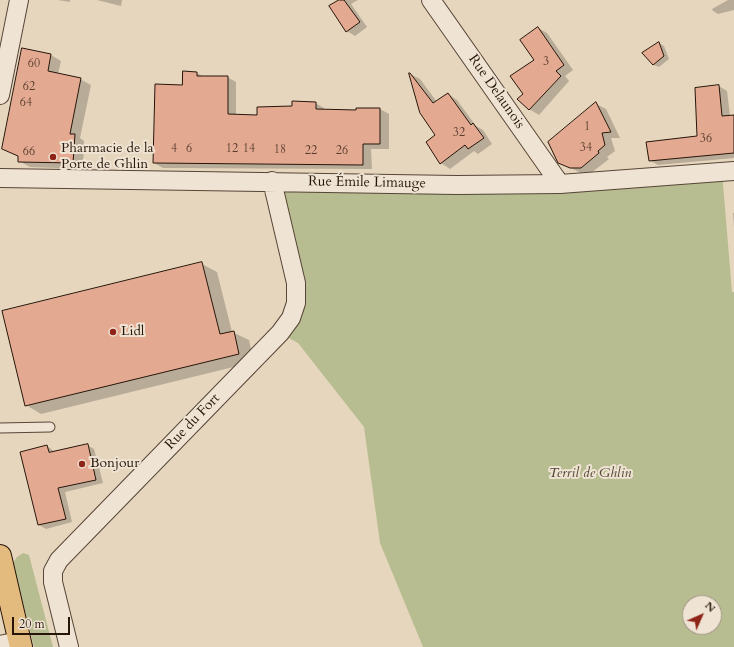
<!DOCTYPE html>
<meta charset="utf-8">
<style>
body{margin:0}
#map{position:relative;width:734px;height:647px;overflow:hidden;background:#e6d6bd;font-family:Cardo,serif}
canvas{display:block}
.north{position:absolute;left:682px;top:595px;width:40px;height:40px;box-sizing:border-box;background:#efe4d4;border:1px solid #9f9183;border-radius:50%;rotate:45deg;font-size:11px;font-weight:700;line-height:16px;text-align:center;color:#27150a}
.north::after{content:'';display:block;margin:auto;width:14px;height:18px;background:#8f2418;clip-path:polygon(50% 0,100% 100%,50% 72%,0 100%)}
.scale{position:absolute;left:12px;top:617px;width:58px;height:18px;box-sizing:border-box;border:2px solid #27150a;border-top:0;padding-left:5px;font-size:12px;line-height:14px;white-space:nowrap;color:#27150a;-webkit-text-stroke:3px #efe4d4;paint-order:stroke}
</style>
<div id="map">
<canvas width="734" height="647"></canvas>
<div class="north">N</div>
<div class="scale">20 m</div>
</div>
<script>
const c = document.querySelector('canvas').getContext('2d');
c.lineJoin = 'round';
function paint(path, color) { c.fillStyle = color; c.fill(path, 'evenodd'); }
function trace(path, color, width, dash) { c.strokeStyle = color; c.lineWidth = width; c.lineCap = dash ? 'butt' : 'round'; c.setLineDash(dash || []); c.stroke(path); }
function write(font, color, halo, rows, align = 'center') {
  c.font = font + ' Cardo,serif'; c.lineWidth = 4; c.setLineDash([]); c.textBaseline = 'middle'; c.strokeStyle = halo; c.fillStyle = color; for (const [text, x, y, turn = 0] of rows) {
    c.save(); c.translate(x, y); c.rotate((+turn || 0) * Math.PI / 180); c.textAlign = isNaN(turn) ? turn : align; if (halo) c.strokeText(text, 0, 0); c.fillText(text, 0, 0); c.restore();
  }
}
paint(new Path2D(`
 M722 172 732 292H734V647H423L380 543 364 427 298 343 280 333 296 303 272 181ZM690 603H714V627H690Z
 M23 553 29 555 53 647H34L13 563 17 557Z`), '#b7bd90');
paint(new Path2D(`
 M58 0H70V2Z
 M97 0H122L121 6Z
 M338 0H358L351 4 367 27 355 36 347 31Z
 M728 0H734V10L718 14 713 11 712 9Z
 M538 28 547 33 573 70 565 76 569 81 539 115 529 109 524 95 535 60Z
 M659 43 664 46 669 59 659 67 654 65 644 53Z
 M23 49 51 55 61 61 58 74 80 79 91 85 80 138 84 141 83 169 30 167 19 161V157L3 148Z
 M184 72 197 73 204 77H227L236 82V115L258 116 315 103 324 108V111H357L380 109 389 114V149H371L372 169 163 168 154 163 183 86Z
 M410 74 420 79 437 102 448 94 457 100 476 126 483 130 492 144 478 154 474 151 450 169 441 163 437 135Z
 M719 86 727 91 730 116H734V158L658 165 649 160 698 137Z
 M596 104 606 109 620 138H611L615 151 607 157 609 159 591 173H581L559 162Z
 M733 213H734V227Z
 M202 264 217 272 232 332 249 340 254 362 41 414 26 405Z
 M87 445 94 449 103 483 65 492 72 522 46 529 39 525 47 446 55 452Z`), '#0003');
const building = new Path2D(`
 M339 0H344L360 22 346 32 329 6Z
 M538 27 564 65 556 71 561 76 529 110 517 99 523 94 510 76 534 60 520 40Z
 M659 42 664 56 653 65 642 53Z
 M22 48 51 54 48 71 81 78 70 134H75L73 163 18 162V156L2 149Z
 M183 71 197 72V76H228V114L257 115V107L292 106V101L316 102V109L356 110V108H380V144H363V165L153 163 155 84 182 85Z
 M409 73H410L433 103 448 93 471 125 473 123 484 138 468 149 465 145 440 164 426 142 435 135 420 113Z
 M719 85 722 116 734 115V153L649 161 646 142 697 136 695 88Z
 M596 102 611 132 602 133 605 145 598 151 599 153 581 168H570L558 163 548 142Z
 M202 262 220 334 234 331 239 354 25 406 2 311Z
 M88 444 96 480 58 488 66 519 38 525 20 452 47 445 49 452Z`);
paint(building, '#e4aa91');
trace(building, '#27150a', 1);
const lane = new Path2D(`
 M0 428 50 427`);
const street = new Path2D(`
 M431 0 560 184
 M0 95 19 0
 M0 178 457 185 560 184 734 171
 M0 645 19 641
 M69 647 53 582V571L59 560 280 333 291 318 296 303V283L272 181`);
const primary = new Path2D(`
 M0 556 21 647`);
trace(lane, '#574537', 11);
trace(street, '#574537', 20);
trace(primary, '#27150a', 24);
trace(lane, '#efe4d4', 9);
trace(street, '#efe4d4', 18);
trace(primary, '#e3bb7e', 22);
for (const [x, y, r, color] of [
 [53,157,4,"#8f2418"],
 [113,332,4,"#8f2418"],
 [82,464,4,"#8f2418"]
]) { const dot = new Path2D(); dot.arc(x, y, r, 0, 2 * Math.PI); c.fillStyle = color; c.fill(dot); trace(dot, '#efe4d4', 1.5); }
write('12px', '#563a2c', null, [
 ["3",546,62],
 ["60",34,64],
 ["62",29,87],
 ["64",26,103],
 ["1",587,127],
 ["32",459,133],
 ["36",706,139],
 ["34",586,148],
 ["4",174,149],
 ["6",189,149],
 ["12",232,149],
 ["14",249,149],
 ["18",280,150],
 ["22",311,151],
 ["26",342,151],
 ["66",29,152]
]);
write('14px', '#27150a', '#efe4d4', [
 ["Rue Delaunois",496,92,55],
 ["Rue Émile Limauge",367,183,1],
 ["Rue du Fort",193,422,-46]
]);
write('14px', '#27150a', '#efe4d4', [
 ["Pharmacie de la",61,149],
 ["Porte de Ghlin",61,165],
 ["Lidl",121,332],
 ["Bonjour",90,464]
], 'left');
write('italic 14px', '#524732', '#efe4d4', [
 ["Terril de Ghlin",590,474]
]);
</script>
